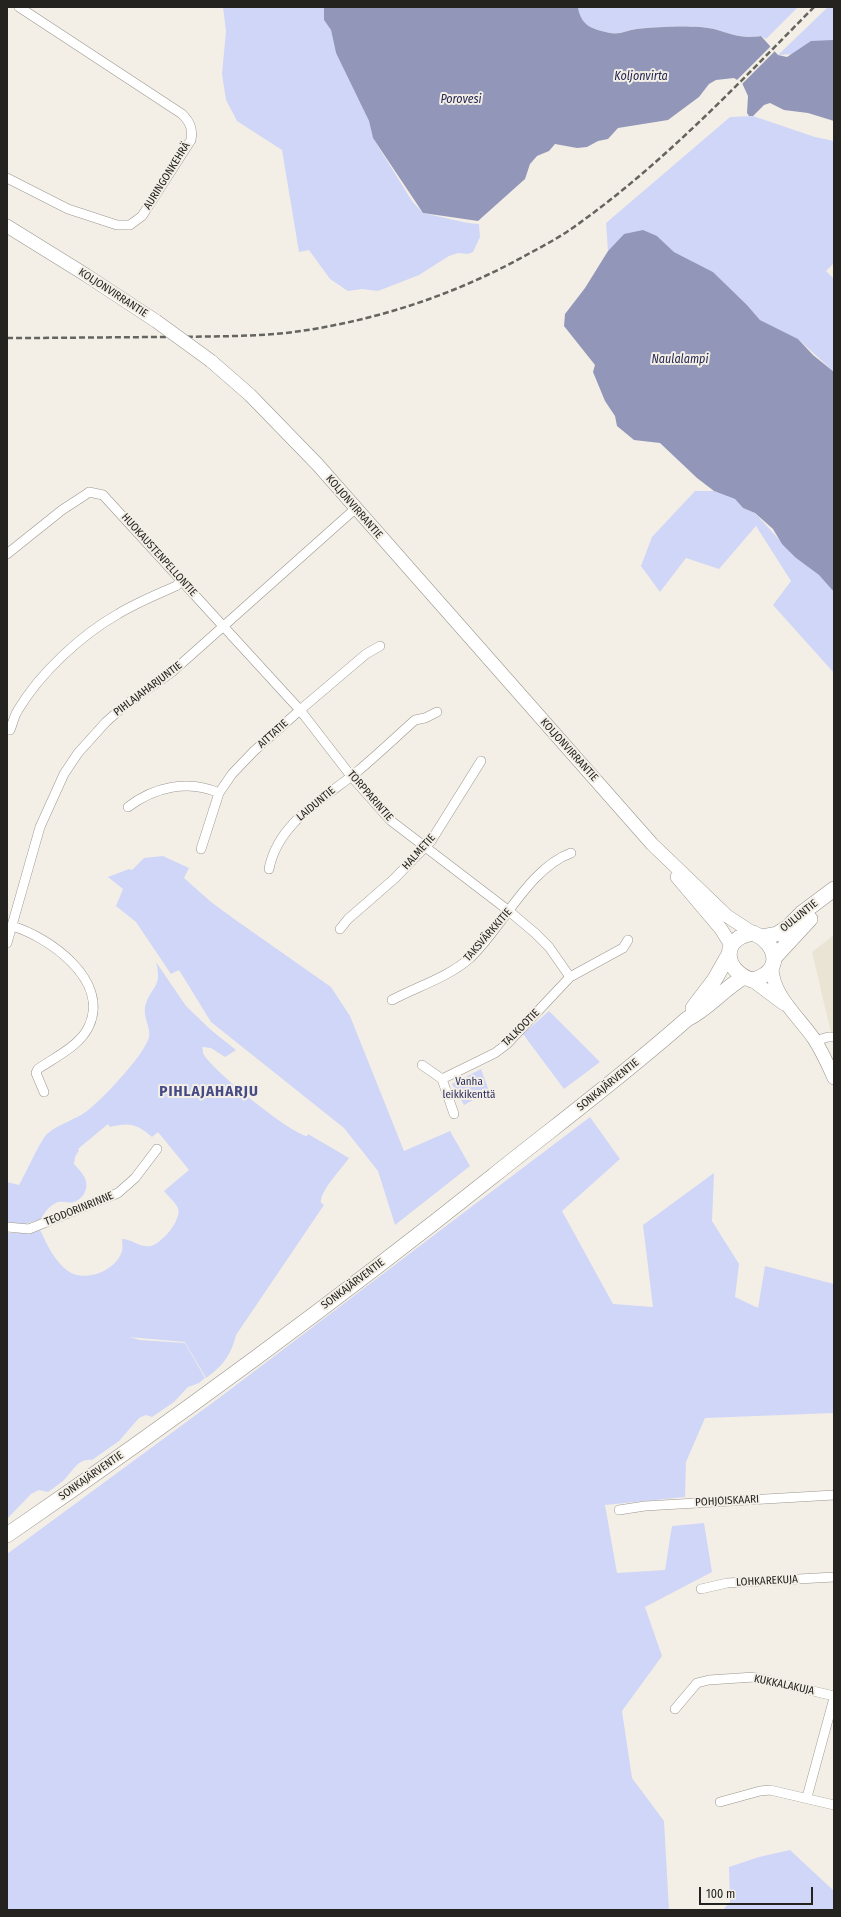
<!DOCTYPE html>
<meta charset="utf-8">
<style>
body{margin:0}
#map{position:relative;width:841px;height:1917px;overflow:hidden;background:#f3efe6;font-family:"Fira Sans Condensed",sans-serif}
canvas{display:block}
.frame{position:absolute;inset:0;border:8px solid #242320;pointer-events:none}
.scale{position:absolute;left:699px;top:1887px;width:114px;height:18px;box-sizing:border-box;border:2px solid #242320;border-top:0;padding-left:5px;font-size:12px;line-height:14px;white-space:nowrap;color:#242320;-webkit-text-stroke:3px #f3efe6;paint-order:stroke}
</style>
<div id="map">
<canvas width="841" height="1917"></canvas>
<div class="frame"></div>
<div class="scale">100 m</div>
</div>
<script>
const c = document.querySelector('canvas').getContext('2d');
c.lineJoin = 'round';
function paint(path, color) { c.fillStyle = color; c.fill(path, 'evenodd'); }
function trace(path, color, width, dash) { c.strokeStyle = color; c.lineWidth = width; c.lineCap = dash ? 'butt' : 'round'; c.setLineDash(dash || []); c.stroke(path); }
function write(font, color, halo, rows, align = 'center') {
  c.font = font + ' "Fira Sans Condensed",sans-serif'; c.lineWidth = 4; c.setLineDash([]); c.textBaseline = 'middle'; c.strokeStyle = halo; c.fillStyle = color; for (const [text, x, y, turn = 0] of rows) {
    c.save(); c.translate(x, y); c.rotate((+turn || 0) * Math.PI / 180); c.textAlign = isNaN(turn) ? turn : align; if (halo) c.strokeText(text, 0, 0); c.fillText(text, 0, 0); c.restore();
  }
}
paint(new Path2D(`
 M834 935V1033H831L812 952Z`), '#eae4d4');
paint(new Path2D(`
 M223 7H324V20L331 30 336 53 369 121 373 138 412 201 423 213 468 223 479 224 480 237 473 252 468 254 458 253 449 256 419 275 378 291 362 289 348 291 330 279 309 250 299 252 282 150 237 121 226 100 222 74 226 31Z
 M578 7H798L766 39 761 36C741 39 732 34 714 29 704 26 676 26 665 27 656 27 646 28 637 29 628 30 620 35 610 33 592 29 581 26 578 7Z
 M828 7H834V41L794 54 778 55Z
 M753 116 815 137 834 141V263L826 271 834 279V372L798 339 760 320 747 305 713 272 674 252 657 236 624 234 608 251 606 223 730 117Z
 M695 491H714L735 499 743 508 755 513 796 558 819 575 834 592V673L773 605 791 581 756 526 719 569 686 558 660 592 641 566 652 537Z
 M163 856 189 868 184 878 211 902 237 921 331 987 350 1016 404 1151 450 1131 470 1166 395 1225 378 1171 344 1128 211 1022 179 970 171 974 136 922 116 906 123 889 108 877 129 869 132 870 144 858Z
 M156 962 186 1006 211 1030 236 1050 225 1057 211 1048 202 1047C203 1049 203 1052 203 1053 209 1068 291 1134 307 1136L308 1134 349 1158C342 1168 319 1192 321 1203L324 1205 236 1335C231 1355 223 1366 206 1378L185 1342 129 1337 140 1340 185 1343 205 1378 199 1383 188 1387 174 1402 152 1417 146 1415 139 1418 119 1441 92 1460C77 1458 73 1472 63 1481 58 1485 53 1488 48 1492L39 1490 31 1494 7 1519V1233H29L40 1230C47 1244 54 1261 68 1271 85 1283 116 1271 122 1251 123 1247 122 1242 122 1239 132 1239 140 1248 151 1246 162 1243 182 1220 178 1208 175 1202 168 1196 164 1191L189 1170 158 1132 152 1137C137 1124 130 1122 110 1127L108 1124 78 1149 79 1150 75 1157 74 1164C82 1173 91 1181 84 1194 82 1197 78 1201 74 1202 69 1204 62 1200 56 1203 49 1206 44 1213 41 1219L25 1224 7 1222V1182L19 1185C25 1175 41 1139 47 1134 58 1124 75 1120 87 1111 101 1101 146 1053 149 1037 151 1027 143 1018 145 1007 150 986 163 989 156 962Z
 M549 1011 600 1062 564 1089 523 1034Z
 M481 1069 489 1091 464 1105 452 1084Z
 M590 1117 620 1159 562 1211 613 1304 653 1307 643 1225 714 1173 712 1221 739 1264 735 1297 758 1308 765 1266 834 1284V1413L705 1418 686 1462 685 1497 605 1505 617 1573 665 1570 672 1526 704 1523 712 1572 645 1607 662 1656 622 1711 632 1778 664 1821 669 1910H7V1554L223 1395Z
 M790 1850 834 1891V1910H723L730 1902 729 1867 759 1857Z`), '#d0d6f7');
paint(new Path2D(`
 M324 7H578C581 26 592 29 610 33 620 35 628 30 637 29 646 28 656 27 665 27 676 26 704 26 714 29 732 34 741 39 761 36L778 55 787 57 811 41 833 40 834 121 808 113 784 110 770 103 764 105 753 116H749L747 113 748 96 742 83 734 78 716 80 709 84 699 97 668 120 618 128 608 139 598 141 587 147 577 148 555 144 549 151 537 156 530 164 525 179 478 221 423 213 373 138 369 121 336 53 331 30 324 20Z
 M643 230 657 236 674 252 713 272 747 305 760 320 798 339 813 355 834 372V592L819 575 796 558 782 544 773 529 755 513 743 508 735 499 714 491 697 478 660 443 634 440 617 426 615 416 605 401 593 372 595 365 564 326 565 314 585 288 608 251 624 234Z`), '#9297b9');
paint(new Path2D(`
 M771 46 776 50 741 85 736 81Z`), '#f3efe6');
const minor = new Path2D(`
 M7 178 68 209 117 225H130L142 216 191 140C193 129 190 122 182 114L19 7
 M7 554 62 510 85 495 89 492 103 495 300 710 351 776 390 820 509 911 535 933 549 947 570 977
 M10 730C13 723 14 716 18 710 40 673 81 635 118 614 136 603 156 595 176 586L182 580
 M128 807C154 787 189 779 219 793
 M201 849 219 793 232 774 254 751 300 710 366 654 380 646
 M269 869C278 822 324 799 358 771 377 755 396 737 415 720L425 718 437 712
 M12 926C49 937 110 980 89 1026 80 1046 55 1057 38 1069L36 1073 44 1092
 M340 929 348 919 394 879 431 841 481 761
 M7 943 40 827 64 774 78 753 106 722 124 706 172 672 355 509
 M392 1000C418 986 447 978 470 958 502 928 529 868 571 853
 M815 1041 828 1037H834
 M422 1065 442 1079 454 1114
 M442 1079 495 1053 507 1044 570 977 623 948 628 940
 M7 1227 29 1229 118 1193 135 1178 157 1149
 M619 1510 645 1506 834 1495
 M701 1589 727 1583 834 1577
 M675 1709 697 1683 709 1680 754 1677 834 1696
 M807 1797 834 1698
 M720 1802 760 1791 770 1790 834 1805`);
const secondary = new Path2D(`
 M7 226 86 275 156 321
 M211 361 250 395 318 465 652 844 727 916 753 933
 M677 877 721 929 731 945
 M772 969C773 996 800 1018 814 1039 822 1051 828 1065 834 1078
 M752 980 784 1004`);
const trunk = new Path2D(`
 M753 933C779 944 783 972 752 980 723 971 720 938 753 933Z
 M761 937 777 934 788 927 802 913 834 889
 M774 958 810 919
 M693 1008 715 979 728 956
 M7 1535C173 1421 336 1301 493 1176 558 1124 625 1074 687 1019 708 1009 723 989 744 977`);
trace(minor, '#9a968e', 10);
trace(secondary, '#9a968e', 14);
trace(trunk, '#9a968e', 16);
trace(minor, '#fff', 9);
trace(secondary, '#fff', 13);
trace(trunk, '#fff', 15);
trace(new Path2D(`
 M7 338C64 338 120 337 177 337 218 336 261 337 301 331 382 319 459 293 530 253 545 245 560 237 574 227 663 164 738 84 814 7`), '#65645f', 2.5, [6, 3]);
const secondaryBridge = new Path2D(`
 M156 321 211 361`);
trace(secondaryBridge, '#9a968e', 14, []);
trace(secondaryBridge, '#fff', 13);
write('11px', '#242320', '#f3efe6', [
 ["AURINGONKEHRÄ",167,176,-58],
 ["KOLJONVIRRANTIE",113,293,33],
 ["KOLJONVIRRANTIE",354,507,49],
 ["HUOKAUSTENPELLONTIE",159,555,48],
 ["PIHLAJAHARJUNTIE",148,689,-37],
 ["AITTATIE",273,734,-42],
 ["KOLJONVIRRANTIE",569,750,48],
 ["TORPPARINTIE",370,796,49],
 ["LAIDUNTIE",316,804,-40],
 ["HALMETIE",419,852,-48],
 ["OULUNTIE",799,916,-39],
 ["TAKSVÄRKKITIE",488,935,-49],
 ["TALKOOTIE",521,1028,-45],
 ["SONKAJÄRVENTIE",608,1085,-39],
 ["TEODORINRINNE",79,1209,-22],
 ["SONKAJÄRVENTIE",353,1284,-37],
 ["SONKAJÄRVENTIE",91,1476,-35],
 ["POHJOISKAARI",727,1501,-3],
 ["LOHKAREKUJA",767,1581,-3],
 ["KUKKALAKUJA",784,1685,12]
]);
write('11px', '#2b2d5b', '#f3efe6', [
 ["Vanha",469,1082],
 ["leikkikenttä",469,1095]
]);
write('italic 12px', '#242653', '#f3efe6', [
 ["Koljonvirta",641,77],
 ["Porovesi",461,100],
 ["Naulalampi",680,360]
]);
c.letterSpacing = '1px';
write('bold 15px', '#464a87', '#f3efe6', [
 ["PIHLAJAHARJU",209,1092]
]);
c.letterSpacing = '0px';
</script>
